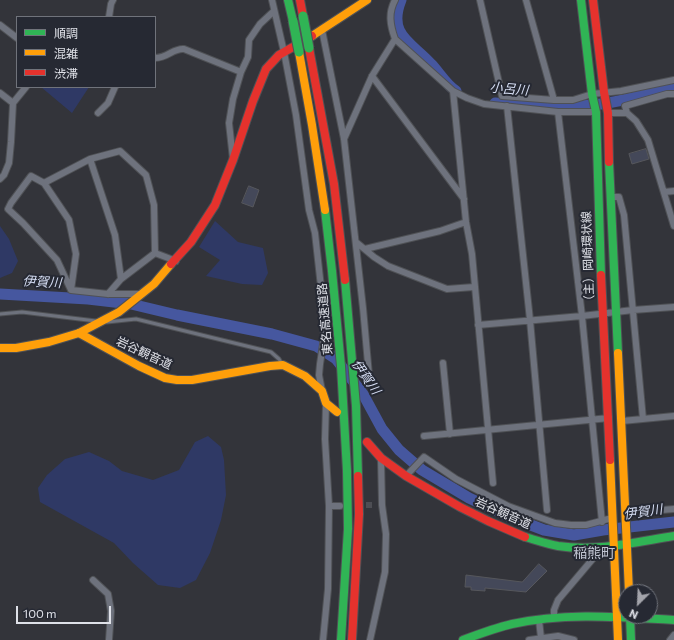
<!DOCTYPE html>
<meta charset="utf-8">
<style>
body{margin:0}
#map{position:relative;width:674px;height:640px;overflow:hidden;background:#33343a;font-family:Commissioner,"Noto Sans JP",sans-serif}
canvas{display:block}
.legend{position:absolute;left:16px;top:16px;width:140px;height:72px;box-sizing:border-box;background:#262933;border:1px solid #70737b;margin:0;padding:5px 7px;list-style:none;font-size:12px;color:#dfe1e8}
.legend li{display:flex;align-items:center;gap:8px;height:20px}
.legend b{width:20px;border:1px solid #70737b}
.north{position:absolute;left:618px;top:584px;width:40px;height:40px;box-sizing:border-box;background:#262933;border:1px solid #70737b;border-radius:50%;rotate:204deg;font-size:11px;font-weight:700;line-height:16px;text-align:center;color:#dfe1e8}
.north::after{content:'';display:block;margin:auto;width:14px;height:18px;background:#a3a4ab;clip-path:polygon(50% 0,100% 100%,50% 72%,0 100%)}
.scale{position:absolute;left:16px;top:606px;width:95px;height:18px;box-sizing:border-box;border:2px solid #dfe1e8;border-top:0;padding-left:5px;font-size:12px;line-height:14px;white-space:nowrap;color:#dfe1e8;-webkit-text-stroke:3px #262933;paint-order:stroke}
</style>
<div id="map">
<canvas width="674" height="640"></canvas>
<ul class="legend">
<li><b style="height:5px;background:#30b455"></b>順調</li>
<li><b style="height:5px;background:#ff9f0a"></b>混雑</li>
<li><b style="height:5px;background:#e5322d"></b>渋滞</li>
</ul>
<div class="north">N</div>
<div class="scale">100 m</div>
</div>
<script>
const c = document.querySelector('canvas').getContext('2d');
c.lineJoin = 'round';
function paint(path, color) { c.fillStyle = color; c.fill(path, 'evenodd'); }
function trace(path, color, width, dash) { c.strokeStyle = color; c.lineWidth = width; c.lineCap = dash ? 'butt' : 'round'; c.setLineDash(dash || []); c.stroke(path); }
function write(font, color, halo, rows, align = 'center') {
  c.font = font + ' Commissioner,"Noto Sans JP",sans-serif'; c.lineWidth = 4; c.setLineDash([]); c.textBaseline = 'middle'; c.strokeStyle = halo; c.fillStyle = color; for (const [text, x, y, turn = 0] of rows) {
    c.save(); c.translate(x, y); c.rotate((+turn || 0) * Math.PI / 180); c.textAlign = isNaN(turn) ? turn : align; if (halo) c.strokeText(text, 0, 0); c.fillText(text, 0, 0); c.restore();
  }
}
paint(new Path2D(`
 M41 87H89L72 113Z
 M215 221 238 242 263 248 268 273 262 285 242 284 206 276 220 260 199 247Z
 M0 226 9 239 18 261 12 273 0 278Z
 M208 436 221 447 224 460 226 495 221 520 210 553 196 580 180 588 158 585 133 563 114 543 40 502 38 488 47 475 65 459 89 452 109 461 122 471 153 480 179 470 195 442Z`), '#2f3965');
trace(new Path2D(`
 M401 0C387 35 411 42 431 64 439 72 446 85 456 91
 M495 103C527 107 569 108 601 104 624 101 648 94 670 87L674 88
 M0 294 88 299 131 304 177 315 272 334 316 346 336 359 363 394 382 429 399 450 422 470 469 498 510 517 544 530 574 535 603 530 674 522`), '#46579f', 11);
const building = new Path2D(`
 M646 149 649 159 632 164 629 154Z
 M249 186 259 190 253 207 242 203Z
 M539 564 547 571 526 592 485 588V591L471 590V587H465L466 575 522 582Z`);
paint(building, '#444859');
trace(building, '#56575c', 1);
trace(new Path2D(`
 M357 505H374`), '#4d4e54', 6, [6, 3]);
const lane = new Path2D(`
 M0 314 22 312 96 321
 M107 322 136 319 271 352 279 359 282 364`);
const street = new Path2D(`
 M272 0 284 52 296 115 309 210 315 233 323 305 324 338 320 364 319 375 322 391
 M395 0C388 13 390 25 395 39L453 91 467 98 484 104 558 112H596
 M480 0 502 96 554 100H573L592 94 621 91 674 80
 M526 0 554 100
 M109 17 111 4 113 0
 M0 25 17 38
 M322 30 344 139 363 308 369 375
 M155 58C168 58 173 48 184 49L241 72
 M372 76 464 199
 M453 91 466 222 472 254 493 483
 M0 93 13 103
 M507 106 530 320 547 510
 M558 112 582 316 602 522
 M98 113 108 103 115 87
 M608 113H627L636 121 648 140 674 226
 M627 113 625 106 667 94H674
 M344 139 372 76 395 39
 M90 159 115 235 121 279
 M233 159 229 123 233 99 241 72 248 57 249 40 260 24 274 11
 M0 179 4 175 9 163 11 142 13 103 26 87
 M44 183 90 159 120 151 146 175 154 205 155 253
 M664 192 674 191
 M610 197H619L624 215 643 419
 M356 242 374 257 388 266 447 289 474 287
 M365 249 440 231 466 222
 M155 253 176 261
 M71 290 76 254 69 220 44 183 31 176 11 203 8 209 23 223 57 260 71 290 108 294H141
 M108 294 121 279 155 253
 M478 325 582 316 633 310 674 307
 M443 363 450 434
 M622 421 674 416
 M424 436 609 418
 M406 476 424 457 456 479 508 506 555 523 571 525H586L612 518
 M329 506H340
 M626 513 674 509
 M93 580 108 594 111 611 109 640
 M554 618V610L558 600 602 548
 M539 620 541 638
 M323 640 328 589 329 506 325 439 326 403
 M370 640 385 572 386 534 382 505 381 458
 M529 640 558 636 574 640
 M670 640 674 635`);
const fast = new Path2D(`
 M288 0 293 21
 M581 0 592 94 596 112 601 275
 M609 162 618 353
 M325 210 332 271 341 366 347 471 348 529 341 640
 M345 280 356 406 358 476
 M525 537C536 540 547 544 558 546 597 552 636 542 674 536
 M630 616 631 640
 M463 640C479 634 495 628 512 624 565 612 621 617 674 620`);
const slow = new Path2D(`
 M312 36 367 0
 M299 52 312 125 325 210
 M79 333 139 366 165 378 177 380H192L270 366 283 365 305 376 322 391 326 403 337 412
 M0 348H16L49 342 79 333 119 312 154 284 171 264
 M618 353 629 592
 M610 460 618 640`);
const jam = new Path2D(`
 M300 0 303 16
 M593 0 604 92 608 113 609 162
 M309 48 334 184 345 280
 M171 264 191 242 215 205 233 160 253 101 266 69 279 55 312 36
 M601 275 610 460
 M367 442 381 458 406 476 460 507 488 521 525 537
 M352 640 359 514 358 476`);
trace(lane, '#4f5155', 5);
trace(street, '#4f5155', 8);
trace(fast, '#4f5155', 10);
trace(slow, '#4f5155', 10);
trace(jam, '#4f5155', 10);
trace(lane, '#6e727d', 3);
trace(street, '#6e727d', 6);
trace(fast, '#30b455', 8);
trace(slow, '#ff9f0a', 8);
trace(jam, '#e5322d', 8);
const fastBridge = new Path2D(`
 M303 16 309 48
 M293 21 299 52`);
trace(fastBridge, '#4f5155', 11, []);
trace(fastBridge, '#30b455', 9);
write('12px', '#dfe1e8', '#262933', [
 ["（主）岡崎環状線",588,259,-92],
 ["東名高速道路",325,319,-95],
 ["岩谷観音道",144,353,25],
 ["岩谷観音道",503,513,24]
]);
write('italic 13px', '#d7dff5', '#262933', [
 ["小呂川",509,89,5],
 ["伊賀川",42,282,3],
 ["伊賀川",366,377,55],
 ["伊賀川",643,512,-8]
]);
write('14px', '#c1c5d2', '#262933', [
 ["稲熊町",594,553]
]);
</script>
